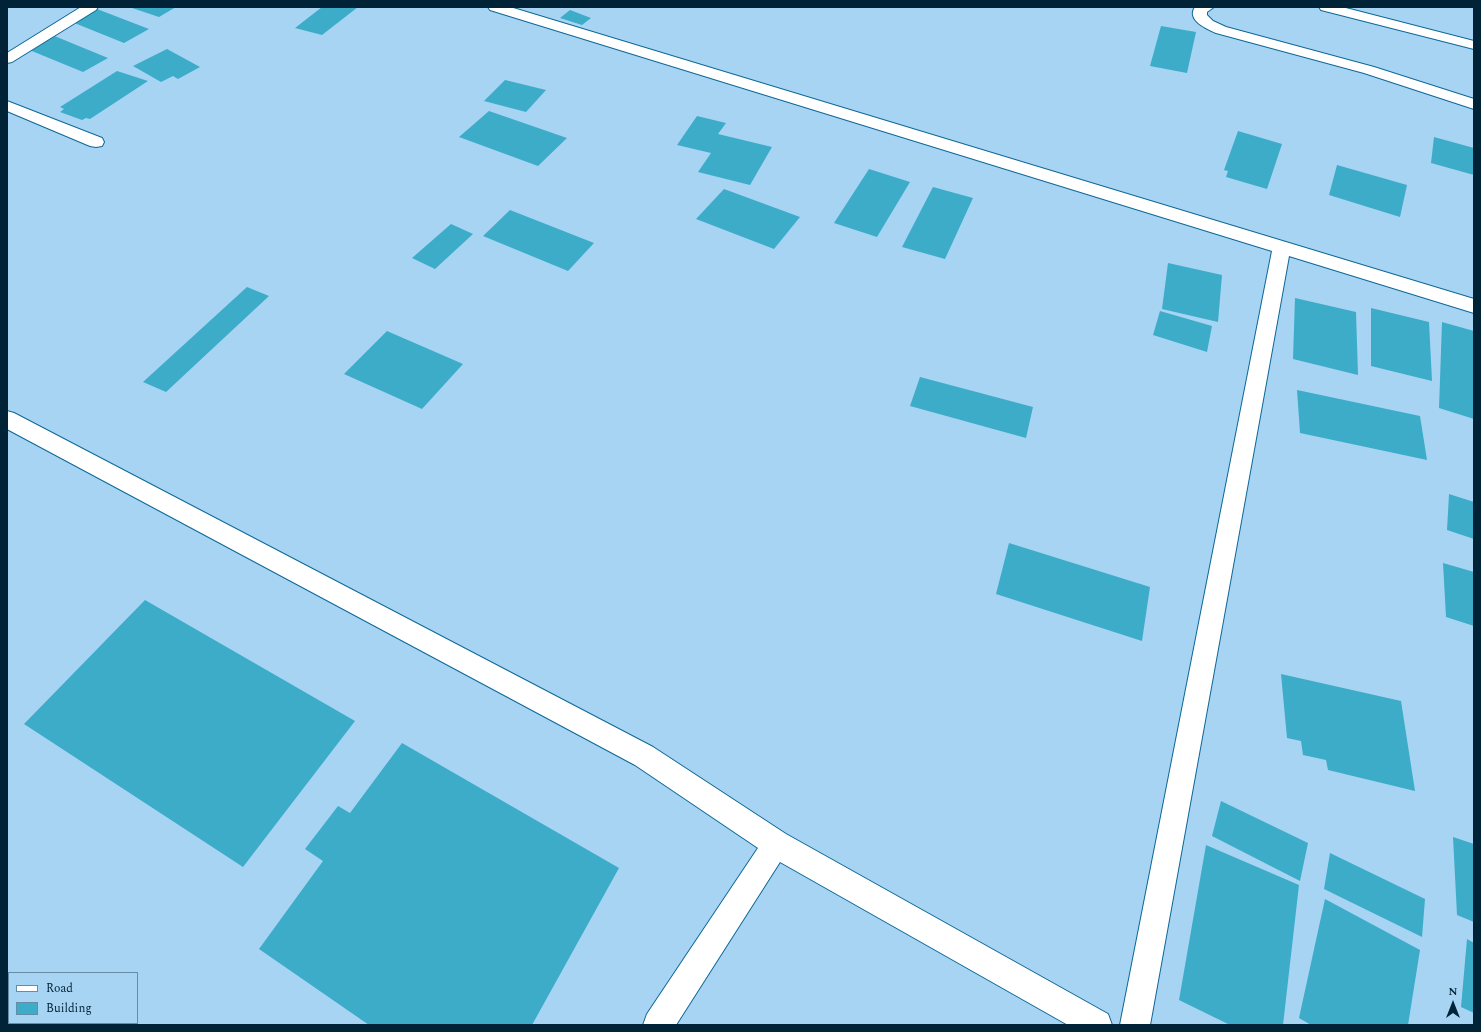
<!DOCTYPE html>
<style>
body{margin:0}
#map{position:relative;width:1481px;height:1032px;overflow:hidden;background:#a7d4f3;font-family:Spectral,serif}
canvas{display:block}
.frame{position:absolute;inset:0;border:8px solid #012337;pointer-events:none}
.legend{position:absolute;left:8px;top:972px;width:130px;height:52px;box-sizing:border-box;background:#a7d4f3;border:1px solid #658da8;margin:0;padding:5px 7px;list-style:none;font-size:12px;color:#012337}
.legend li{display:flex;align-items:center;gap:8px;height:20px}
.legend b{width:20px;border:1px solid #658da8}
.north{position:absolute;left:1433px;top:984px;width:40px;height:40px;-webkit-text-stroke:3px #a7d4f3;paint-order:stroke;rotate:0deg;font-size:11px;font-weight:700;line-height:16px;text-align:center;color:#012337}
.north::after{content:'';display:block;margin:auto;width:14px;height:18px;background:#012337;clip-path:polygon(50% 0,100% 100%,50% 72%,0 100%)}
</style>
<div id="map">
<canvas width="1481" height="1032"></canvas>
<div class="frame"></div>
<ul class="legend">
<li><b style="height:5px;background:#fff"></b>Road</li>
<li><b style="height:11px;background:#3cacc9"></b>Building</li>
</ul>
<div class="north">N</div>
</div>
<script>
const c = document.querySelector('canvas').getContext('2d');
c.lineJoin = 'round';
function paint(path, color) { c.fillStyle = color; c.fill(path, 'evenodd'); }
function trace(path, color, width, dash) { c.strokeStyle = color; c.lineWidth = width; c.lineCap = dash ? 'butt' : 'round'; c.setLineDash(dash || []); c.stroke(path); }
paint(new Path2D(`
 M129 7H176L159 17Z
 M322 7H358L322 35 295 28Z
 M97 9 149 29 124 43 72 22Z
 M570 10 591 18 582 25 560 18Z
 M1161 26 1196 32 1187 73 1150 66Z
 M52 35 108 58 83 72 27 49Z
 M167 49 200 67 178 79 173 76 161 82 133 66Z
 M117 71 148 81 90 119 86 118 82 120 60 112 64 109 60 107Z
 M505 80 546 90 526 112 484 101Z
 M489 111 567 138 538 166 459 137Z
 M697 116 726 123 718 134 772 147 750 185 698 172 711 153 677 145Z
 M1238 131 1282 144 1267 189 1226 177 1228 171 1224 170Z
 M1434 137 1474 148V175L1431 163Z
 M1337 165 1407 185 1400 217 1329 195Z
 M869 169 910 182 877 237 834 223Z
 M933 187 973 198 945 259 902 247Z
 M724 189 800 217 774 249 696 219Z
 M510 210 594 243 568 271 483 236Z
 M451 224 473 234 435 269 412 258Z
 M1168 263 1222 275 1218 322 1162 309Z
 M247 287 269 296 166 392 143 382Z
 M1295 298 1356 312 1358 375 1293 359Z
 M1371 308 1429 322 1432 381 1371 366Z
 M1160 311 1212 326 1207 352 1153 335Z
 M1442 322 1474 331V419L1439 408Z
 M387 331 463 364 422 409 344 374Z
 M920 377 1033 407 1026 438 910 406Z
 M1297 390 1420 416 1427 460 1300 433Z
 M1449 494 1474 502V539L1447 530Z
 M1009 543 1150 587 1142 641 996 594Z
 M1443 563 1474 572V626L1446 617Z
 M145 600 355 721 243 867 24 724Z
 M1281 674 1401 701 1415 791 1328 770 1326 760 1303 755 1301 741 1287 738Z
 M402 743 619 868 532 1025H369L259 949 323 861 305 849 338 806 350 813Z
 M1221 801 1308 843 1300 881 1212 836Z
 M1453 837 1474 844V922L1457 915Z
 M1206 845 1299 885 1283 1025H1230L1179 1000Z
 M1330 853 1425 899 1422 937 1324 889Z
 M1325 899 1420 950 1408 1025H1311L1299 1018Z
 M1467 939 1474 943V1013L1461 1007Z`), '#3cacc9');
const minor = new Path2D(`
 M81 7H98L96 10 12 62 7 63V53Z
 M488 7H510L1474 299V313L1289 256 1150 1025H1120L1272 251 490 10Z
 M1195 7H1214L1207 12V15L1213 21 1226 27 1374 67 1474 99V109L1364 73 1216 33C1207 29 1186 20 1195 7Z
 M1319 7H1342L1474 41V49L1321 10Z
 M7 101 102 138 104 142 102 146 96 147 90 146 7 111Z
 M7 411 14 413 653 747 786 834 1108 1014 1112 1025H1068L780 862 676 1025H643L647 1014 758 848 635 765 7 429Z`);
trace(minor, '#0c6897', 2);
paint(minor, '#fff');
</script>
